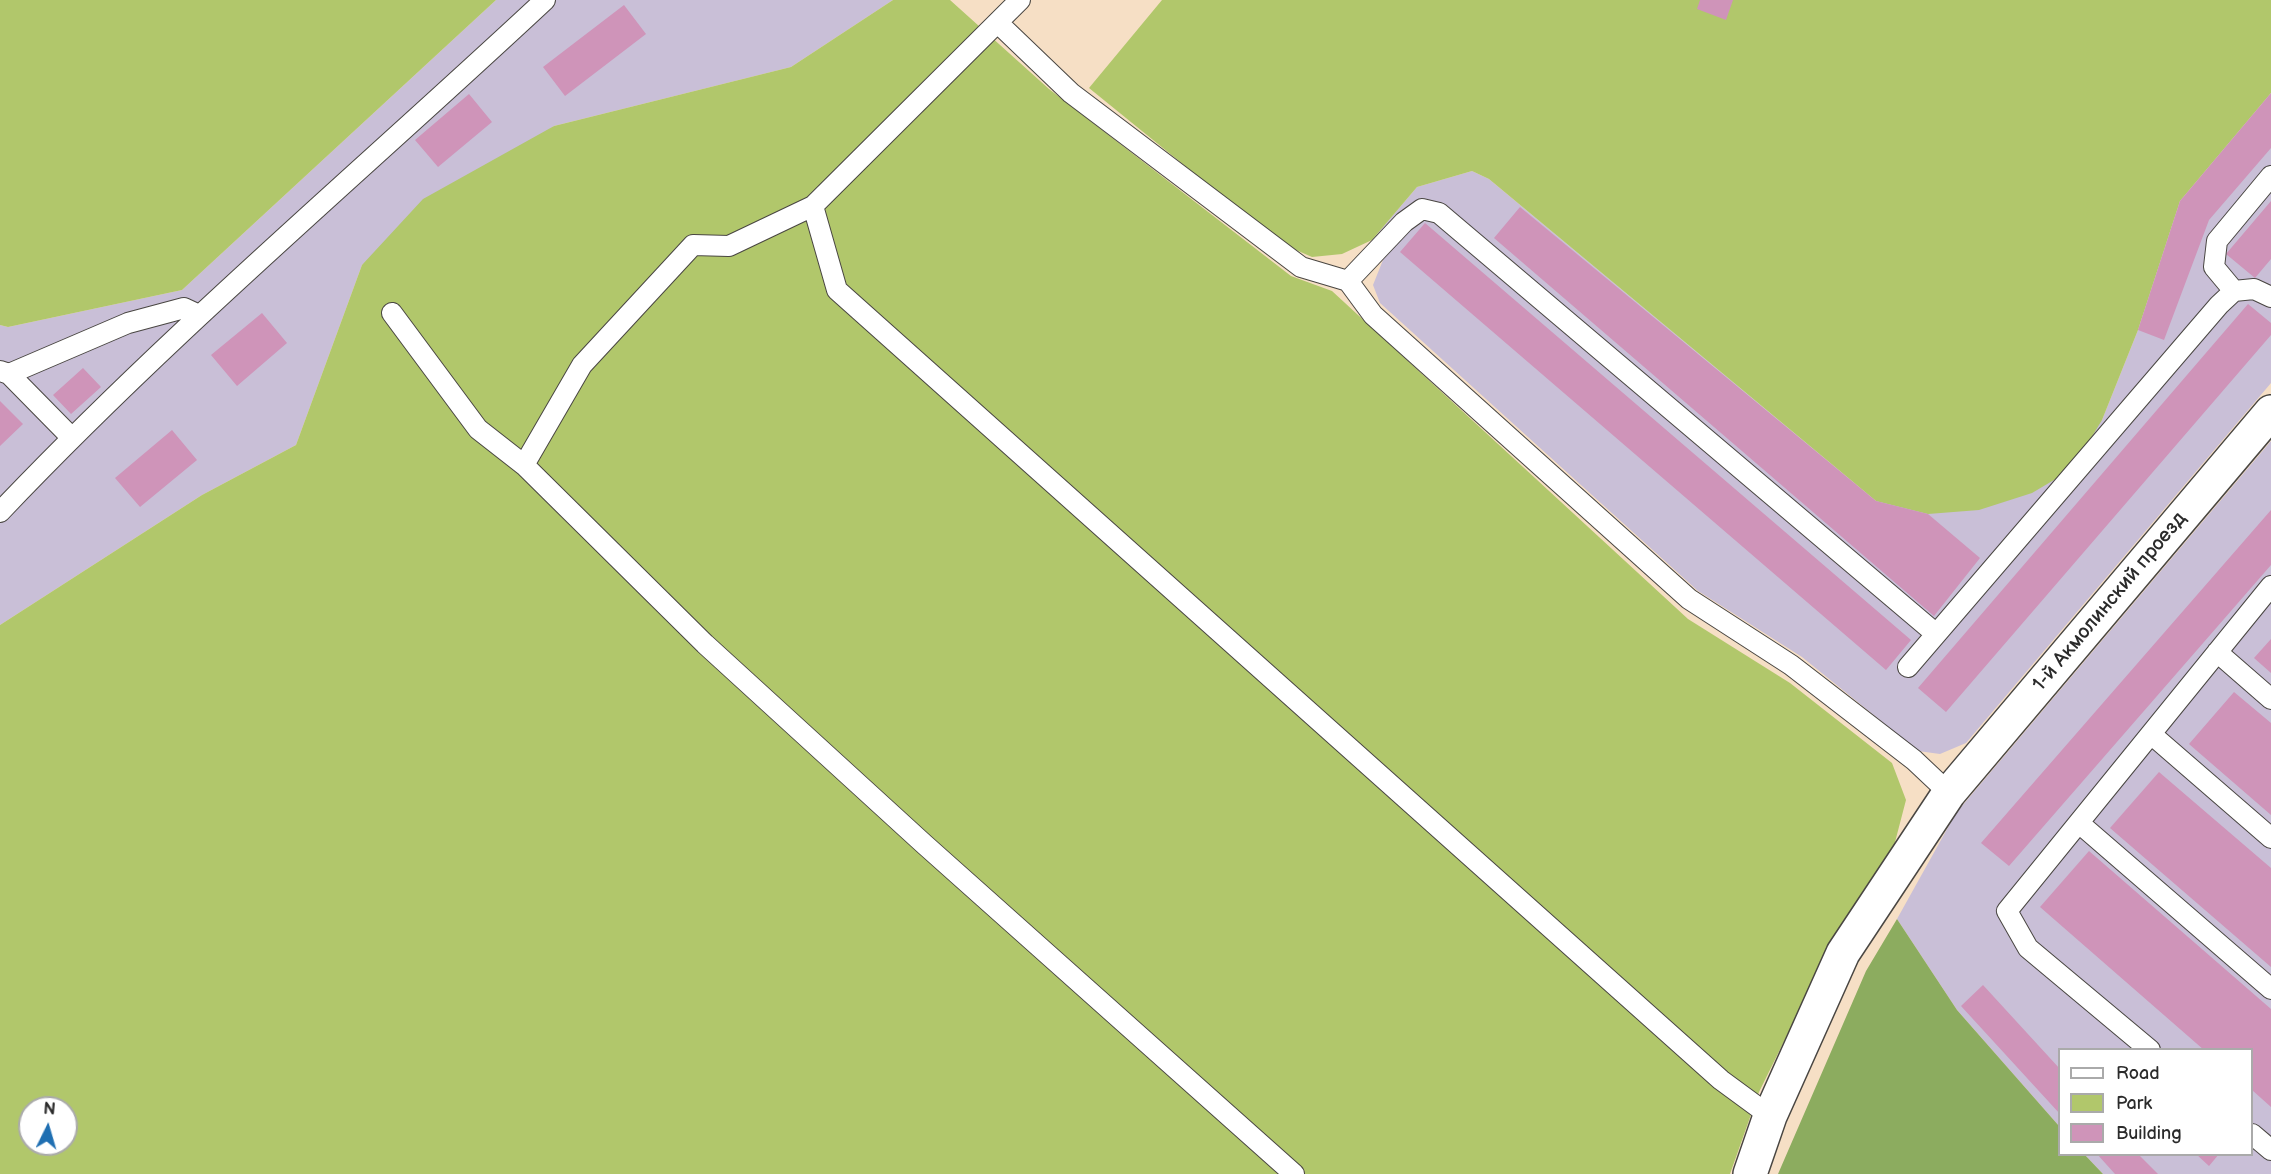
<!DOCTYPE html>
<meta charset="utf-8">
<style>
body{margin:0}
#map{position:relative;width:2271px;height:1174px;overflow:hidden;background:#f6dfc5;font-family:"Balsamiq Sans",sans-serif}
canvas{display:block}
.legend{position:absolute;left:2058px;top:1048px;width:195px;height:108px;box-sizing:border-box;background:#fff;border:2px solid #aaa;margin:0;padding:8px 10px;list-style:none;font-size:18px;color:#2b2b2b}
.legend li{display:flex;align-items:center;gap:12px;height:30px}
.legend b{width:30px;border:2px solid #aaa}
.north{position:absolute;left:18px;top:1096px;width:60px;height:60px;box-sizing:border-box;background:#fff;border:2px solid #aaa;border-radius:50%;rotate:5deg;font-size:16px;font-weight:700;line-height:24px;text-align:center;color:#2b2b2b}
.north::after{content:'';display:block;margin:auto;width:21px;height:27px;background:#1f6fb2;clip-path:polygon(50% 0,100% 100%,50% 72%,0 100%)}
</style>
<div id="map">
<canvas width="2271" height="1174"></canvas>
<ul class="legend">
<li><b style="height:8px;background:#fff"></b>Road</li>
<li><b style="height:16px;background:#b1c76b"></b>Park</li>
<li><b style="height:16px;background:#cf94b9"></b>Building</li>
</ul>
<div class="north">N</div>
</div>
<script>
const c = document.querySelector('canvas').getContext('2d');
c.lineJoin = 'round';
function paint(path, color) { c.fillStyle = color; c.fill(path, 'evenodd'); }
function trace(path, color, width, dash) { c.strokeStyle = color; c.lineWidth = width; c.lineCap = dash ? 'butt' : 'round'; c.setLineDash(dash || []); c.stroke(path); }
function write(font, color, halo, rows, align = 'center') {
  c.font = font + ' "Balsamiq Sans",sans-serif'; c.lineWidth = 6; c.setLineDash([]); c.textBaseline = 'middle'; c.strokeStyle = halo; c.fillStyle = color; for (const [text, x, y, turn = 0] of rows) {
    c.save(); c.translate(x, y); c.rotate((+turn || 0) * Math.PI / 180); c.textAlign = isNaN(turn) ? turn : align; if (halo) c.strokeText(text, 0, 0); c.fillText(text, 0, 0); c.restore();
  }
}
paint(new Path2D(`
 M496 0H893L791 67 554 126 362 265 296 445 202 495 0 625V325L8 327 182 290Z
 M2271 93V383L1966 743 1940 754 1918 751 1802 657 1698 591 1380 303 1373 285 1383 260 1372 240 1417 187 1472 171 1489 179 1876 501 2102 420 2138 330 2180 201Z
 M2271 441V1174H2103L2085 1155 2252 1154V1050H2060L2059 1126 1957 1010 1897 919 1956 813Z`), '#c9bfd7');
paint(new Path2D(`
 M0 0H496L182 290 8 327 0 325Z
 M893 0H950L1049 89 1291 276 1332 291 1688 619 1790 683 1892 763 1906 800 1894 846 1833 942 1759 1092 1730 1174H0V625L202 495 296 445 362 265 423 199 554 126 791 67ZM30 1108H66V1144H30Z
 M1162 0H2271V93L2180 201 2138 330 2102 420 2082 453 2059 477 2032 493 1979 510 1928 514 1876 501 1489 179 1472 171 1417 187 1372 240 1342 254 1312 257 1280 243 1089 88Z`), '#b1c76b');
paint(new Path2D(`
 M1897 919 1957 1010 2059 1126 2060 1154 2085 1155 2103 1174H1778L1866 971Z`), '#8cac5f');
paint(new Path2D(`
 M1700 0H1733L1726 20 1697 9Z
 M624 5 646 34 565 96 543 67Z
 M2271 93V148L2209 220 2164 340 2138 330 2180 201Z
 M469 94 492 122 438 167 415 140Z
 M2271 201V259L2255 278 2226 254Z
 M1520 207 1876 501 1928 514 1980 558 1934 616 1494 238Z
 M1425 223 1911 640 1886 670 1400 252Z
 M2248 304 2271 323V335L1946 712 1918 688Z
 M262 313 287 343 237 386 211 355Z
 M83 368 101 387 71 414 53 395Z
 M0 401 23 424 0 446Z
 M172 430 197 460 140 507 115 478Z
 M2271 510V565L2009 866 1981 843Z
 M2271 639V673L2254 658Z
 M2234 692 2271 723V815L2189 744Z
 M2159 772 2271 868V967L2110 828Z
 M2089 851 2271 1009V1107L2252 1090V1050H2204L2040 907Z
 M1983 985 2060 1069V1114L1961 1006Z
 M2097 1154H2138L2158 1174H2115Z
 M2196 1154H2219L2209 1166Z`), '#cf94b9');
const service = new Path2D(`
 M998 23 1071 93 1301 267 1348 281 1373 315 1689 599 1791 665 1914 760 1949 793
 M813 206 837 290 1721 1080 1770 1116
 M1348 281 1404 222 1422 209 1439 213 1935 633
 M2234 291 2214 267 2217 241 2271 176
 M392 313 478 429 524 465 705 644 924 844 1294 1174
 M0 371 9 374 71 437
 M9 374 128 323 184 308 199 315
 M524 465 582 365 693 245 729 246 813 206 1020 0
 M0 512C172 331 363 170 545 0
 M2217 652 2271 699
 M1908 667 2219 305 2234 291 2254 289 2271 297
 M2151 734 2271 838
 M2079 823 2271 989
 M2150 1050 2028 948 2007 911 2271 586
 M2252 1134 2271 1150`);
const minor = new Path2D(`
 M1750 1174 1770 1116 1843 953 1949 793 2271 412`);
trace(service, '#494642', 22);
trace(minor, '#494642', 36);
trace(service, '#fff', 20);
trace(minor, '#fff', 33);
write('20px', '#2b2b2b', '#fff', [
 ["1-й Акмолинский проезд",2110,602,-50]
]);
</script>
